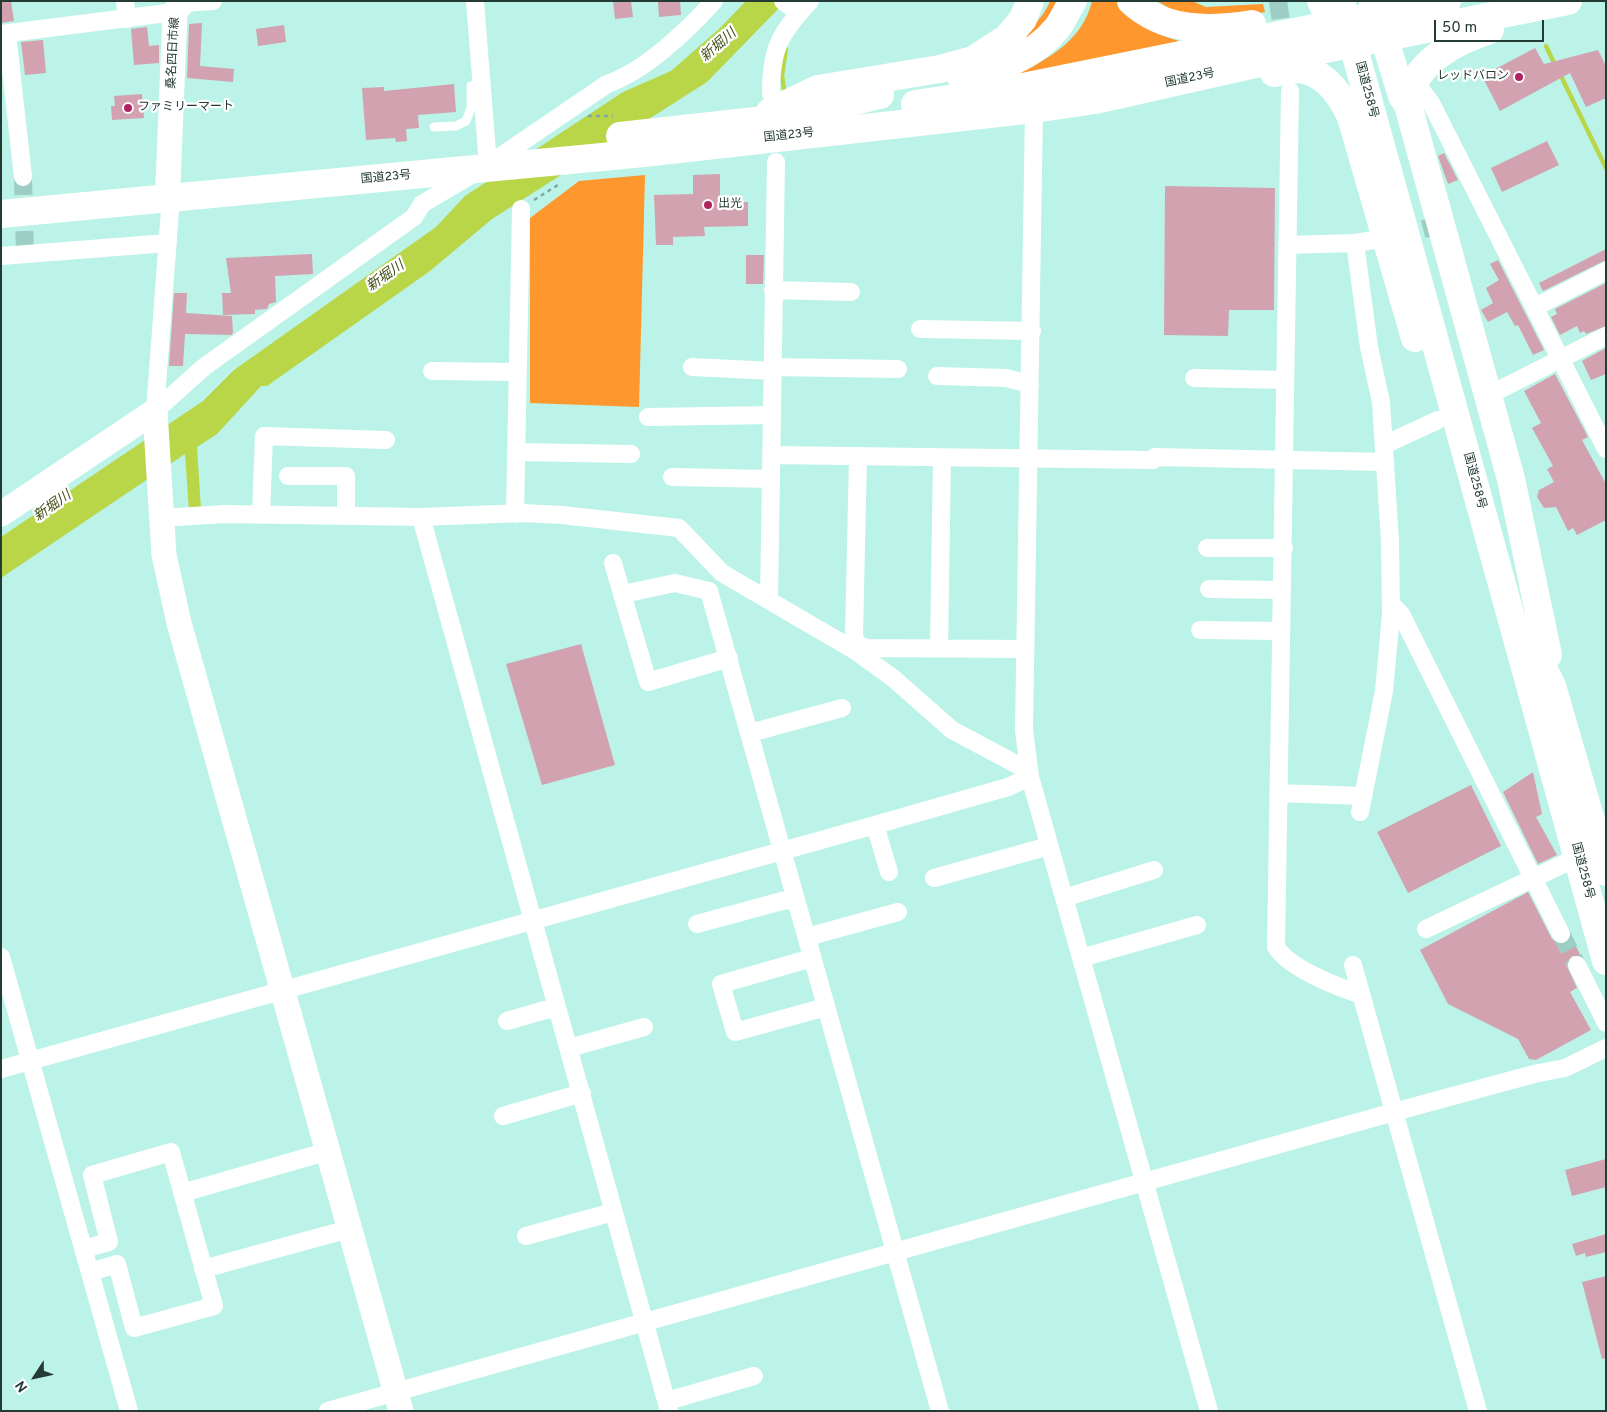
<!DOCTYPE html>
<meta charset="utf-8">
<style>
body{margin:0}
#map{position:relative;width:1607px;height:1412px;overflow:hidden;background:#bbf3e8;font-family:Overpass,sans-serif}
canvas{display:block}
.frame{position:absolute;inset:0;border:2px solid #233a35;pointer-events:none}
.north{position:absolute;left:10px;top:1352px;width:50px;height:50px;-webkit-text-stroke:4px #fff;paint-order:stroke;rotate:235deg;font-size:14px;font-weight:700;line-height:20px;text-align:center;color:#233a35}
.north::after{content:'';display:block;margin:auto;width:18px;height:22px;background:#233a35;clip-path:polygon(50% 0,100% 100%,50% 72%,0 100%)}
.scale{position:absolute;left:1434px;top:20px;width:110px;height:22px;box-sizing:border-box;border:2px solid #233a35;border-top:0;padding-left:6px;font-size:15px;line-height:18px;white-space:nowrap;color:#233a35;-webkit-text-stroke:4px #fff;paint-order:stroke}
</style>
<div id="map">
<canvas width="1607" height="1412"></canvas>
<div class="frame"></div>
<div class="north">N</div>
<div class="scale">50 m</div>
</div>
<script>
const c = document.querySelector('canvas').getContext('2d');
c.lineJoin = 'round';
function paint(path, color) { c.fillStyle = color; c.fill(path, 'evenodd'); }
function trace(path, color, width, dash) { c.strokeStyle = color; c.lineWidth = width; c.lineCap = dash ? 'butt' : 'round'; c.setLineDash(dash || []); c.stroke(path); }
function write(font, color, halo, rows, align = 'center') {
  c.font = font + ' Overpass,"Noto Sans JP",sans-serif'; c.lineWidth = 4.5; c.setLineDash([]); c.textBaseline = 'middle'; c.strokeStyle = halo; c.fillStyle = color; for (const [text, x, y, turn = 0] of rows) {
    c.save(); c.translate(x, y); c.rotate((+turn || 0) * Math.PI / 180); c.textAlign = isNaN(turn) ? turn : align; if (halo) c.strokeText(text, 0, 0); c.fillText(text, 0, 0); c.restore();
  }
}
paint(new Path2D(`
 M1050 1H1063L1021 48C1026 29 1043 20 1050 1Z
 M1092 1H1120C1137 27 1154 34 1183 42L1014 75C1048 60 1083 40 1092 1Z
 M1157 1H1192L1206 7 1263 4 1265 12 1212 21 1174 11Z
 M645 175 639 407 530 403V218L579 181Z`), '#fe972d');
paint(new Path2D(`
 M746 1H786L707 82 492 219 430 271 267 386H261L217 434 197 447 201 509 189 511 185 454 1 578V537L203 401 234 370 436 227 465 196 623 92 671 71 719 29Z`), '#b8d648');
trace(new Path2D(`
 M1546 46 1555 65
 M1559 72 1606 168
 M784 89 782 75 786 49`), '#b8d648', 4.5);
paint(new Path2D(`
 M1 1H11L14 21 1 23Z
 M613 1H631L633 17 615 19Z
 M658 1H680L681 15 659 17Z
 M202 23 200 66 234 69 233 82 187 78 189 24Z
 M284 25 286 42 258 46 256 29Z
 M147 27 149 46 159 45V63L134 65 131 29Z
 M43 40 46 73 25 75 21 42Z
 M1535 48 1544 64 1598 50 1606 66V98L1586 107 1570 73 1500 111 1482 76Z
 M454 84 456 112 418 115 419 128 406 129 407 141 396 142 395 138 366 140 362 88 384 87V91Z
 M142 94 144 118 112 120 111 106H115L114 96Z
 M1547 141 1559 165 1502 192 1491 168Z
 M1444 153 1458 180 1448 184 1438 156Z
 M720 174V202H748V226L704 227 705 236 673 237V245H656L654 195 693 194V175Z
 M1165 186 1275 188 1274 310H1229L1228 336 1164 335Z
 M1606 249V260L1543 291 1539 283Z
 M312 254 313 274 275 276 276 302 269 304 267 309 255 310V314L223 315 222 293H231L226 258Z
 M746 255H764L763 284H746Z
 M1498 260 1544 350 1533 355 1518 325 1515 326 1507 312 1488 322 1481 310 1493 303 1486 288 1499 280 1490 264Z
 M1606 283V326L1586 334 1584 331 1580 333 1577 326 1560 335 1551 317 1557 314 1555 309Z
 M174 293H187L186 313 232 316 233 333 231 335 185 334 183 366H169Z
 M1606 348V374L1591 380 1582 361Z
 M1555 374 1588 437 1582 440 1606 484V520L1577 535 1573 528 1568 531 1556 507 1544 508 1537 497 1539 490 1554 482 1547 469 1553 466 1532 428 1541 423 1524 391Z
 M581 644 615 765 542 785 506 664Z
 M1533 772 1542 814 1536 817 1557 855 1538 864 1503 792Z
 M1471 785 1501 846 1408 893 1377 832Z
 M1528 892 1552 939 1561 945 1566 943 1571 937 1581 956H1572L1566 964 1577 988 1570 992 1591 1030 1536 1060 1529 1059 1518 1039 1448 1004 1420 950Z
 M1606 1159V1187L1572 1196 1565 1170Z
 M1606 1234V1252L1586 1257 1585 1253 1576 1256 1572 1244Z
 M1606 1276V1358L1602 1359 1582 1282Z`), '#d3a2b0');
trace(new Path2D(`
 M1278 1 1284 43
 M23 177 25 254
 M1397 236 1428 228
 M1561 934 1577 965`), '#9dcec4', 18, [18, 9]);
trace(new Path2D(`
 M588 116H613
 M534 200 561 183`), '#7ea9a1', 2.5, [4, 4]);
trace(new Path2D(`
 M434 127 456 126 466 121 471 108V86L480 83`), '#fff', 9);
trace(new Path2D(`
 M125 1 127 19
 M475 1 488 165
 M783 1 799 13
 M184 3 213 1
 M1 34 175 12
 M7 34 23 177
 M1415 82 1431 103 1606 449
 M1290 91 1276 947C1290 969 1336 986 1361 995
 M771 94C771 49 779 34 810 1
 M1034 109 1024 730 1030 777 1209 1411
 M1355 243 1369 347 1381 402 1390 542 1391 614 1384 691 1360 812
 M1287 245 1355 243 1393 237
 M1 256 168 243
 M773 290 851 292
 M1535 307 1606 271
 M920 329 1032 331
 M692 367 773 371
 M773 367 898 369
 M432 371 518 372
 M937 376 1006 378 1030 384
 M1194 378 1285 380
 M1487 396 1606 336
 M155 411 204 367 414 217 422 204 488 165 607 84C645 71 687 31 714 1
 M155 411 171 197
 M648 417 772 415
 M1384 445 1438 420
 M516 452 631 454
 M772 455 1153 460 1155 457 1385 462
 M288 476H346V516
 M672 477 771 479
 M515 514 521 209
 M261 515 264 436 386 440
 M421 517 669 1411
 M161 518 225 514 421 517 523 513 562 515 679 528 722 573 854 650 893 678 952 730 1029 771
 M1207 548H1284
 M613 563 648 682 729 658
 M1209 589 1282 590
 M623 594 675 583 709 591 940 1411
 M769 599 776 162
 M1391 604 1401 614 1561 934
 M1200 630 1281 631
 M857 644 867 648 1025 649
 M939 648 942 458
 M854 650 857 644 854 636 858 456
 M750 733 842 708
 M1278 793 1363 796
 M875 825 889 872
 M934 878 1049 846
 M1064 898 1154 870
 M697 924 782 901 796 899
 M1426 929 1578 857
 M807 937 898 912
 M1 957 129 1411
 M812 958 721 984 735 1032 826 1007
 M1081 958 1197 925
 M1353 965 1478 1411
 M1577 965 1606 1023
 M507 1021 545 1010 557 1009
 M569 1048 644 1027
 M1 1069 875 825 1008 787 1030 777
 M503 1116 582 1093
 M182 1193 329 1151
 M526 1236 613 1212
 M84 1249 109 1242 92 1175 171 1152 214 1306 134 1328 117 1264 90 1272
 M203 1269 349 1229
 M667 1401 754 1376
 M328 1411 1394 1112 1534 1074 1565 1068 1606 1048`), '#fff', 18);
trace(new Path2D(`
 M171 197 168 184 175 12 184 1
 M155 411 164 555 179 623 401 1411
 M1 514 155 411`), '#fff', 25);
trace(new Path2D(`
 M1321 1 1332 23 1354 33
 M1373 1 1402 96 1408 105`), '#fff', 28);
trace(new Path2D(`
 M1131 1C1164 32 1210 31 1252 24
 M1341 1 1606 961
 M1490 30C1456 41 1411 63 1408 105L1511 479 1548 655
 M1274 73C1282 72 1290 69 1298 69 1325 71 1341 95 1351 117L1415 338
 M961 77C997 69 1033 58 1057 28 1063 20 1067 10 1073 1
 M915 104 1008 90 1447 1
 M770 112 818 89 940 69 973 60 1007 38 1023 19 1030 1
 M820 114 855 101 880 95
 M620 136 810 115
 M1 214 644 153 1034 109 1095 100 1295 55 1568 1
 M1534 637 1542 666 1552 686 1606 872`), '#fff', 28);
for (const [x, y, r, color] of [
 [1519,77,5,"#b02461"],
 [128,108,5,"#b02461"],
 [708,205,5,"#b02461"]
]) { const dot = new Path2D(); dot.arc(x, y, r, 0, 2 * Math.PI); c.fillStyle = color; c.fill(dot); trace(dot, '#fff', 2); }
write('12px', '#233a35', '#fff', [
 ["桑名四日市線",174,53,-87],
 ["国道23号",1190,79,-12],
 ["国道258号",1366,90,75],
 ["国道23号",789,136,-6],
 ["国道23号",386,178,-5],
 ["国道258号",1474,481,75],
 ["国道258号",1582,871,75]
]);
write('12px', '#233a35', '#fff', [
 ["レッドバロン",1509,77,"right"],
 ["ファミリーマート",138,108],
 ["出光",718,205]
], 'left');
write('italic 14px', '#434f18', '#fff', [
 ["新堀川",719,46,-41],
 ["新堀川",386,277,-35],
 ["新堀川",53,507,-35]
]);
</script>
